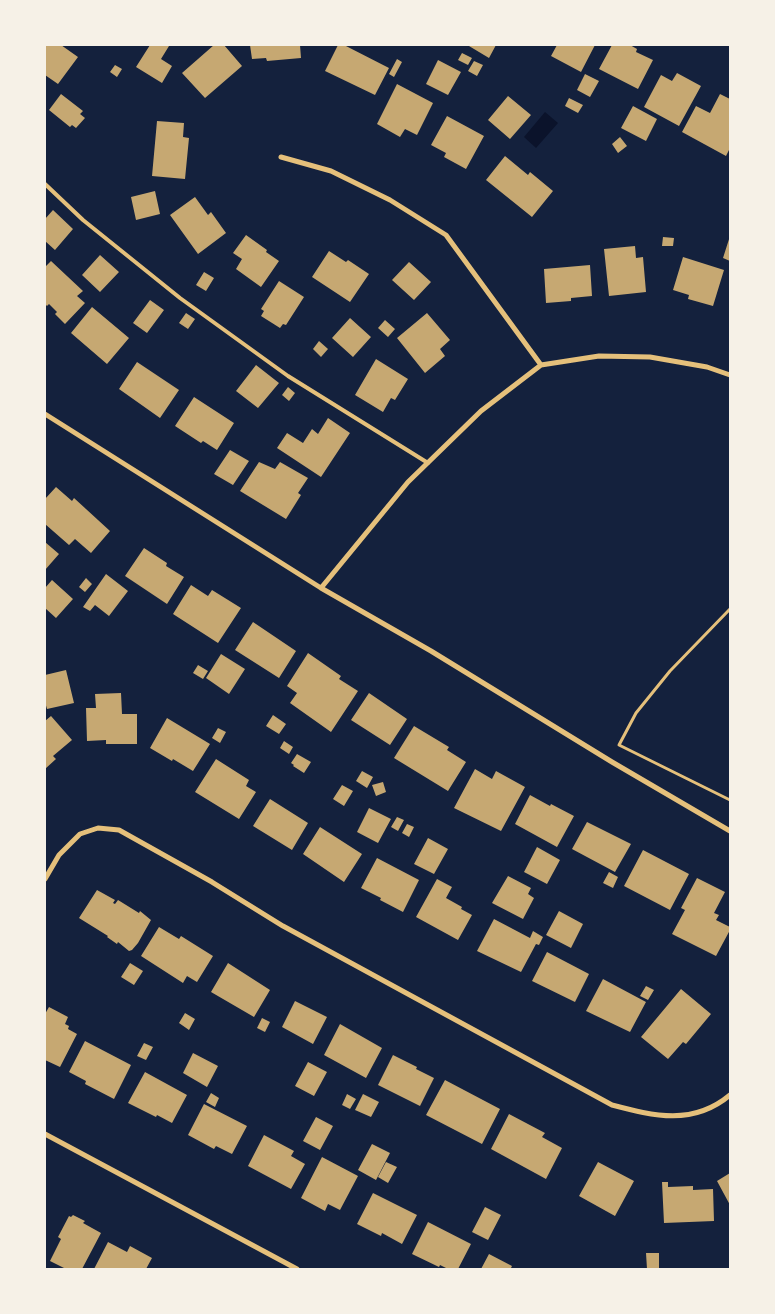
<!DOCTYPE html>
<style>
body{margin:0}
#map{position:relative;width:775px;height:1314px;overflow:hidden;background:#14213d;font-family:Poppins,sans-serif}
canvas{display:block}
.frame{position:absolute;inset:0;border:46px solid #f6f1e7;pointer-events:none}
</style>
<div id="map">
<canvas width="775" height="1314"></canvas>
<div class="frame"></div>
</div>
<script>
const c = document.querySelector('canvas').getContext('2d');
c.lineJoin = 'round';
function paint(path, color) { c.fillStyle = color; c.fill(path, 'evenodd'); }
function trace(path, color, width, dash) { c.strokeStyle = color; c.lineWidth = width; c.lineCap = dash ? 'butt' : 'round'; c.setLineDash(dash || []); c.stroke(path); }
paint(new Path2D(`
 M545 112 558 123 536 148 524 137Z`), '#0b132b');
paint(new Path2D(`
 M45 45H61L78 57 58 84 45 75Z
 M150 45 169 46 161 59 172 66 162 83 136 67Z
 M214 45H224L242 66 205 98 182 73Z
 M250 45H300L301 58 267 61 266 58 252 59Z
 M338 45H344L389 68 375 95 325 71Z
 M470 45H496L489 58 469 46Z
 M557 45H595L581 72 551 56Z
 M612 45H630L637 49 636 52 653 60 638 89 599 69Z
 M462 53 472 58 468 65 458 60Z
 M397 59 402 62 394 77 389 74Z
 M438 60 461 72 448 95 426 84Z
 M474 61 483 65 477 76 468 71Z
 M115 65 122 69 117 77 110 72Z
 M677 73 701 86 679 126 644 107 661 75 672 81Z
 M585 74 599 81 590 97 577 90Z
 M397 84 433 103 417 135 405 129 400 137 377 124Z
 M61 94 83 111 80 114 85 118 76 128 72 125 70 127 49 110Z
 M720 94 730 99V148L726 156 682 132 696 106 710 113Z
 M508 96 531 115 510 139 488 120Z
 M569 98 583 105 578 113 565 106Z
 M633 106 657 119 646 141 621 128Z
 M447 116 484 136 466 169 444 157 446 153 431 145Z
 M157 121 184 123 183 137 189 138 185 179 152 176Z
 M620 137 627 146 618 153 612 144Z
 M505 156 528 175 530 172 553 191 532 217 486 180Z
 M155 191 160 214 136 220 131 197Z
 M195 197 208 215 211 212 226 233 198 254 170 215Z
 M53 210 73 229 55 250 45 241V219Z
 M246 235 267 250 266 252 279 261 261 287 236 269 242 259 233 253Z
 M730 236V261L723 258Z
 M663 237 674 238 673 246H662Z
 M635 246 636 258 643 257 646 292 609 296 604 249Z
 M329 251 346 262 348 260 369 274 350 302 312 277Z
 M100 255 119 272 100 292 82 275Z
 M683 257 724 270 713 306 688 299 689 295 673 290Z
 M51 261 83 291 77 296 85 303 65 324 55 314 57 312 49 304 47 306 45 304V267Z
 M409 262 431 282 414 300 392 280Z
 M590 265 592 296 571 298V301L546 303 544 269Z
 M204 272 214 278 206 291 196 285Z
 M279 281 304 297 286 325 283 324 280 328 261 316 264 311 261 309Z
 M150 300 164 310 147 333 133 323Z
 M92 307 129 338 107 364 71 333Z
 M186 313 195 319 188 329 179 323Z
 M427 313 450 340 440 349 445 356 425 373 397 338Z
 M350 318 371 337 353 357 332 338Z
 M385 320 395 329 388 337 378 328Z
 M319 341 328 349 321 357 313 349Z
 M376 359 408 379 395 400 391 398 383 412 355 395Z
 M137 362 179 390 160 418 119 389Z
 M256 365 279 383 258 408 236 391Z
 M288 387 295 393 289 401 282 395Z
 M194 397 234 423 217 450 203 441 201 443 175 426Z
 M328 418 350 433 321 477 277 448 287 433 303 443 312 429 318 434Z
 M230 450 249 461 233 485 214 474Z
 M259 462 275 469 280 462 308 478 298 493 301 495 286 519 240 491Z
 M56 487 72 501 74 498 110 531 91 553 75 539 69 545 45 524V499Z
 M45 542 59 554 45 570Z
 M144 548 167 563 166 566 184 577 167 604 125 576Z
 M106 574 128 591 109 616 95 605 90 611 83 607Z
 M86 578 92 584 85 592 79 587Z
 M52 580 73 599 56 618 45 608V588Z
 M191 585 208 596 212 590 241 608 218 643 173 614Z
 M253 622 296 651 279 678 235 650Z
 M308 653 341 676 339 679 358 691 331 732 290 703 297 693 287 686Z
 M221 654 245 669 229 694 206 678Z
 M198 665 208 671 203 679 193 673Z
 M66 670 74 703 47 709 45 702V675Z
 M121 693 122 714H137V744H106V740L87 741 86 708H96L95 694Z
 M369 693 407 719 390 745 351 720Z
 M273 715 286 724 279 734 266 726Z
 M51 716 72 740 53 756 56 759 45 769V721Z
 M167 718 210 744 193 771 173 759 172 761 150 748Z
 M414 726 449 747 447 750 466 762 448 791 394 758Z
 M218 728 226 732 220 743 212 738Z
 M284 741 293 747 289 754 280 748Z
 M297 754 311 762 304 773 293 766 294 765 291 763Z
 M216 759 249 780 246 786 256 792 239 819 195 792Z
 M475 769 492 779 496 771 525 787 501 831 454 808Z
 M362 771 373 777 367 788 356 781Z
 M383 782 386 792 376 796 372 785Z
 M342 785 353 791 344 806 333 799Z
 M530 795 550 806 551 804 574 816 557 847 515 824Z
 M270 799 308 823 292 850 253 826Z
 M369 808 391 819 378 843 357 832Z
 M397 817 404 820 398 831 391 827Z
 M587 822 631 844 615 872 572 849Z
 M407 824 414 827 409 837 402 833Z
 M320 827 362 854 344 882 303 854Z
 M428 838 448 849 434 874 414 864Z
 M537 847 560 860 547 884 524 872Z
 M643 850 689 874 670 910 624 886Z
 M377 858 419 880 403 912 380 900 381 898 361 888Z
 M609 872 618 877 613 888 603 883Z
 M508 876 531 888 528 894 534 898 523 919 492 903Z
 M697 878 725 892 714 913 719 915 716 920 730 927V930L716 956 672 934 685 910 681 908Z
 M437 879 452 887 446 898 462 907 461 909 472 915 458 940 416 917Z
 M97 890 115 900 113 903 115 904 118 900 139 913 140 911 151 920 138 943 132 950 129 951 118 942 117 944 107 937 108 936 79 918Z
 M559 911 583 924 571 948 546 935Z
 M494 919 530 938 533 931 543 937 539 945 536 944 521 972 477 951Z
 M159 927 179 939 181 936 213 956 197 982 187 976 183 983 141 956Z
 M547 952 589 974 575 1002 532 981Z
 M130 963 143 971 134 985 121 977Z
 M228 963 270 990 254 1017 211 992Z
 M603 979 646 1002 630 1032 586 1011Z
 M646 986 654 990 648 1000 640 996Z
 M681 989 711 1014 686 1044 683 1042 668 1059 641 1037Z
 M295 1001 327 1017 313 1044 282 1027Z
 M49 1007 68 1017 65 1024 69 1026 68 1029 77 1034 60 1067 45 1060V1014Z
 M185 1013 195 1019 189 1030 179 1023Z
 M262 1018 270 1022 265 1032 257 1028Z
 M340 1024 382 1048 366 1078 324 1055Z
 M85 1041 131 1065 114 1099 85 1084 86 1081 69 1072Z
 M144 1043 153 1047 146 1060 137 1056Z
 M193 1053 218 1066 207 1087 183 1073Z
 M393 1055 417 1067 416 1069 434 1078 420 1106 378 1085Z
 M308 1062 327 1072 314 1096 295 1086Z
 M145 1072 187 1095 172 1123 157 1115 156 1117 128 1103Z
 M445 1080 500 1109 482 1144 426 1115Z
 M211 1093 219 1098 215 1107 206 1102Z
 M347 1094 356 1099 350 1109 342 1105Z
 M363 1094 379 1102 371 1117 355 1110Z
 M204 1104 247 1126 232 1154 216 1146 214 1149 188 1135Z
 M509 1114 545 1133 542 1137 562 1148 546 1179 491 1149Z
 M316 1117 333 1126 320 1150 303 1141Z
 M264 1135 294 1151 291 1156 305 1164 291 1189 248 1166Z
 M372 1144 390 1153 376 1180 358 1170Z
 M322 1157 358 1176 340 1210 328 1204 325 1211 301 1198Z
 M386 1162 397 1167 388 1183 378 1177Z
 M598 1162 634 1181 615 1216 579 1196Z
 M730 1173V1205L717 1181Z
 M662 1182H668V1187L693 1186V1190L713 1189 714 1221 664 1223Z
 M373 1193 417 1215 402 1244 382 1233 381 1236 357 1224Z
 M485 1207 501 1215 488 1240 472 1232Z
 M73 1215 85 1221 83 1223 101 1233 82 1269H66L50 1261 61 1239 58 1237 69 1216 71 1217Z
 M428 1222 471 1244 458 1269H448L440 1265 439 1267 412 1254Z
 M108 1242 127 1252 130 1246 152 1258 146 1269H94Z
 M646 1253H659V1269H647Z
 M489 1254 512 1266 511 1268 514 1269H481Z`), '#c6a872');
trace(new Path2D(`
 M730 609 670 671 636 713 619 745 730 800`), '#e5c07b', 3);
trace(new Path2D(`
 M45 184 83 220 180 298 288 376 428 463`), '#e5c07b', 4);
trace(new Path2D(`
 M281 157 331 171 390 200 446 235 541 365
 M45 414 321 588 431 651 612 762 730 831
 M321 588 408 482 481 411 541 365 599 356 650 357 707 367 730 375
 M45 879 59 855 80 834 98 828 119 830 212 882 283 926 612 1105C654 1116 693 1126 730 1095
 M45 1134 297 1269`), '#e5c07b', 5);
</script>
